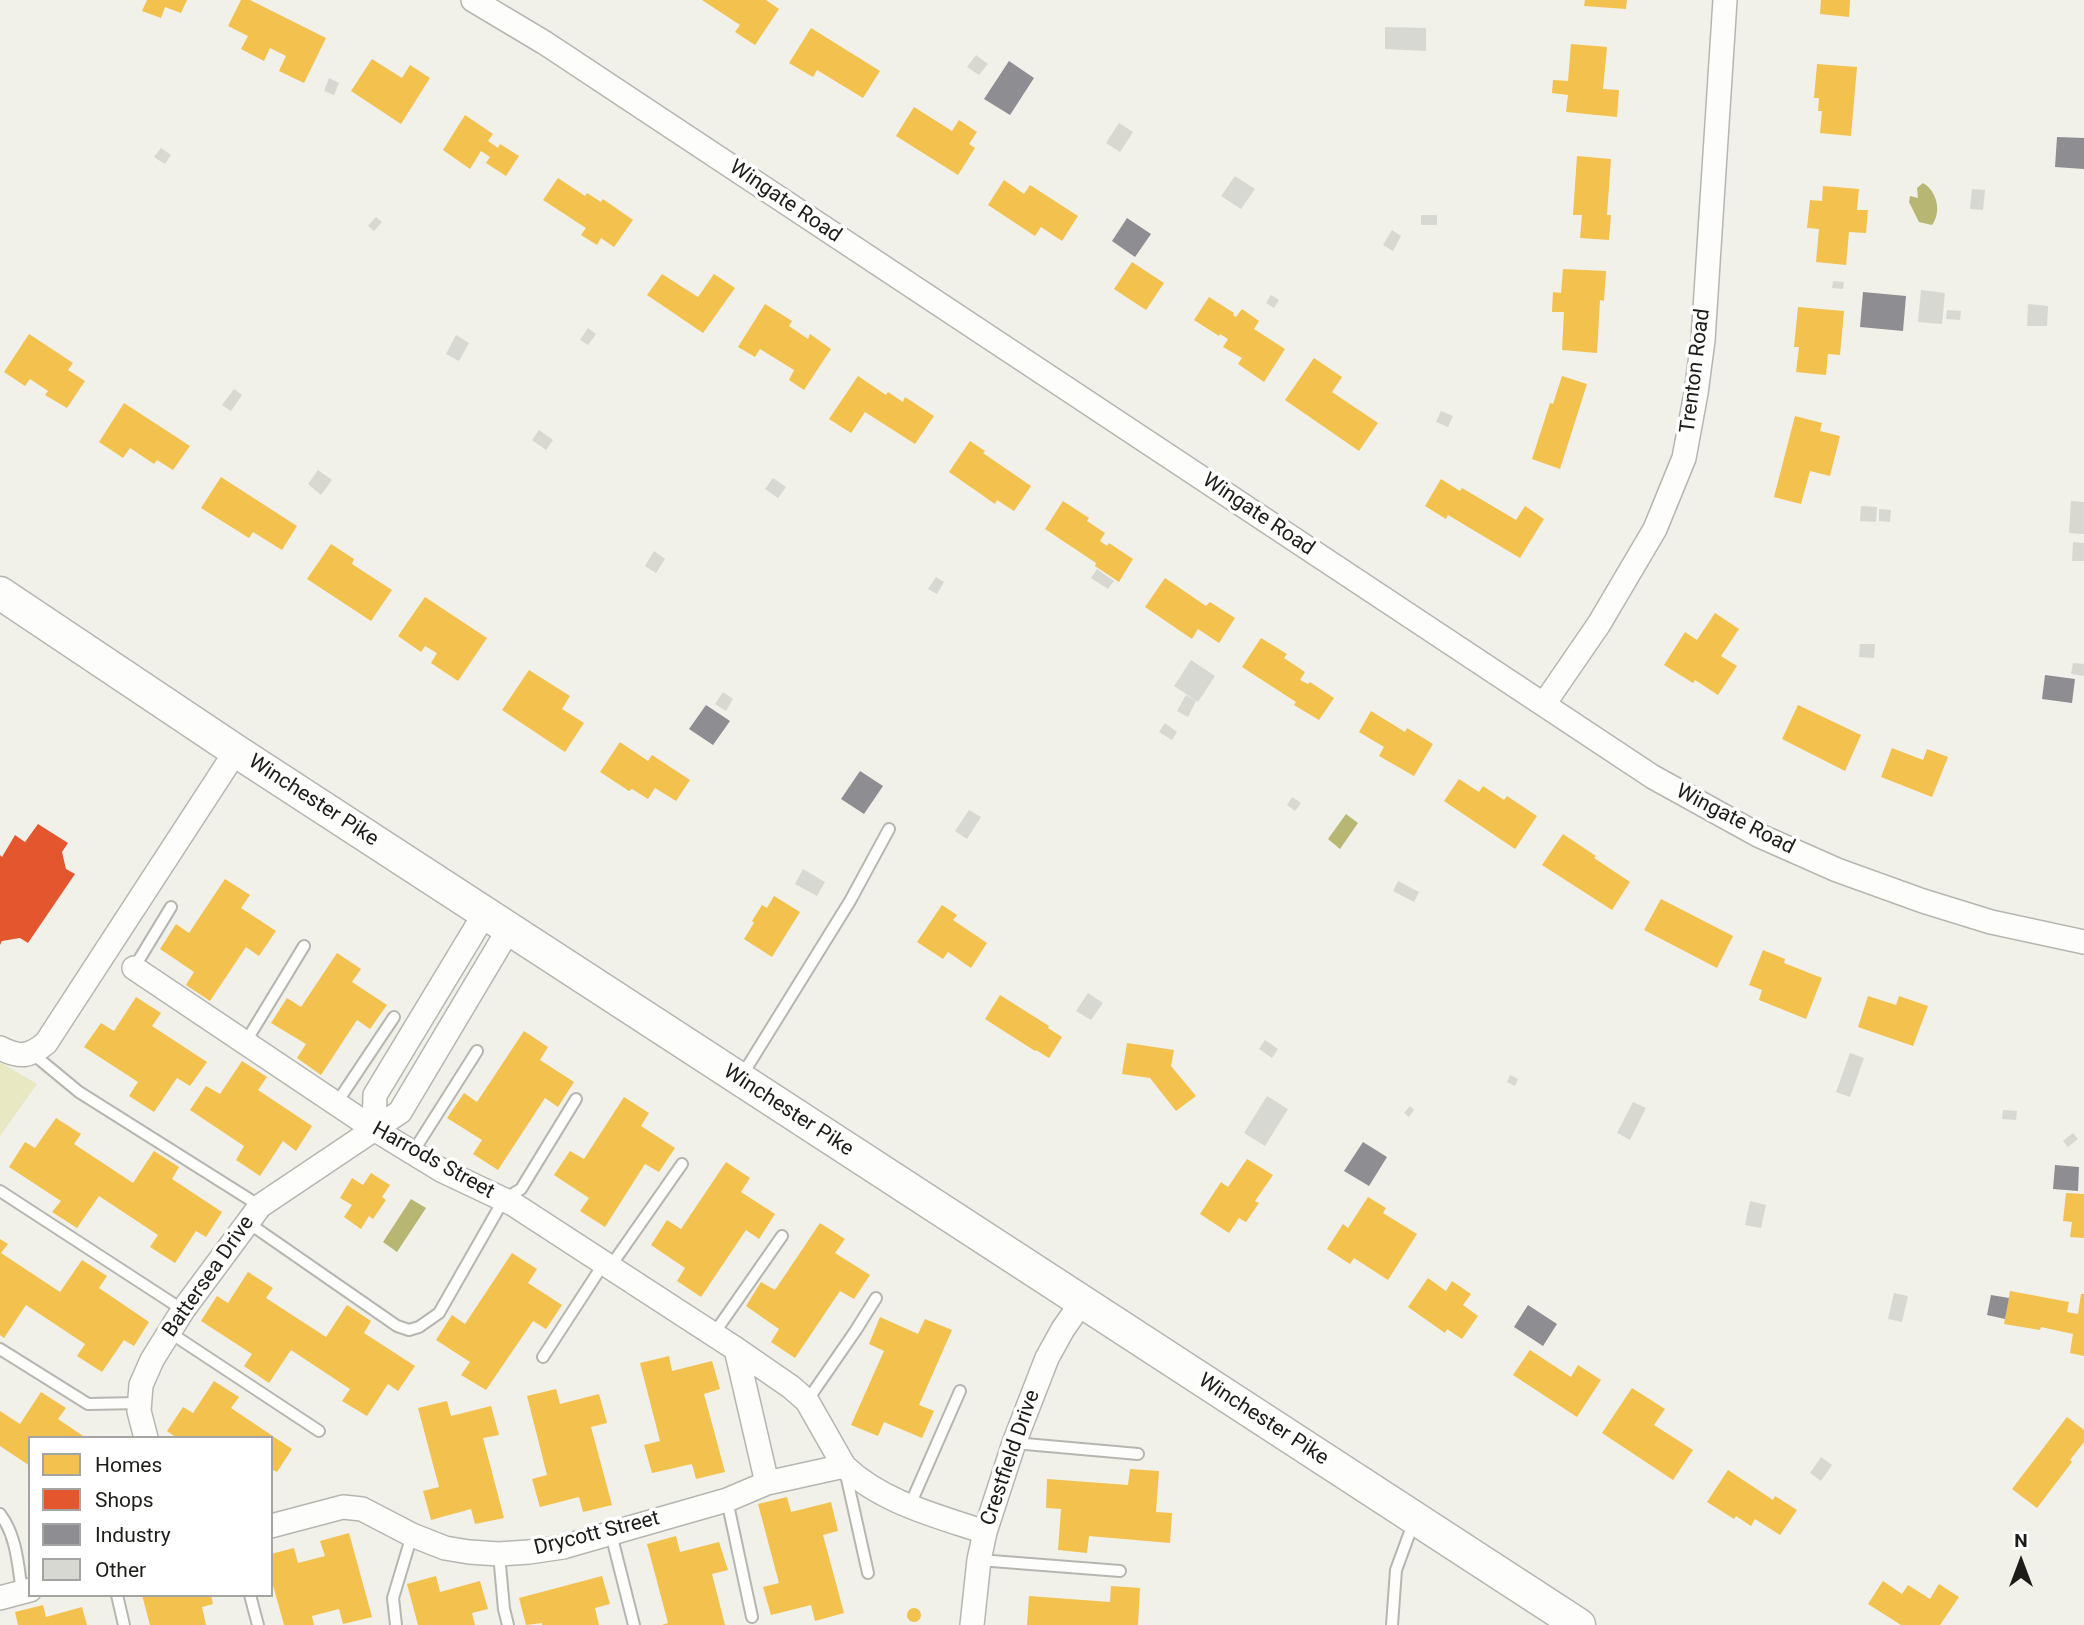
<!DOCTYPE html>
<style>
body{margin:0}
#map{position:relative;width:2084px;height:1625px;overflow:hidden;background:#f1f1ea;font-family:Roboto,sans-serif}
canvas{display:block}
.legend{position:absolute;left:28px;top:1436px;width:245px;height:161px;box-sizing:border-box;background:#fff;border:2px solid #a4a4a3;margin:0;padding:9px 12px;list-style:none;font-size:21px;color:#1c1c18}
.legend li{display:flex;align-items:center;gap:14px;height:35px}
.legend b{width:35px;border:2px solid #a4a4a3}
.north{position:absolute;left:1986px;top:1527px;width:70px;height:70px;-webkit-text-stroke:5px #fff;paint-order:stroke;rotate:0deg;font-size:19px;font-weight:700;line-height:28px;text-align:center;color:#1c1c18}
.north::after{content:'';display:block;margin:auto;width:24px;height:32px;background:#1c1c18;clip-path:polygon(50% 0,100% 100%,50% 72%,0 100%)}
</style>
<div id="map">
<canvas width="2084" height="1625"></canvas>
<ul class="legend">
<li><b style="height:19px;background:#f2c14e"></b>Homes</li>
<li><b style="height:19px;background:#e4572e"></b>Shops</li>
<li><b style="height:19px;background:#8d8d92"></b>Industry</li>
<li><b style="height:19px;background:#d8d8d2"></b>Other</li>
</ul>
<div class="north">N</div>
</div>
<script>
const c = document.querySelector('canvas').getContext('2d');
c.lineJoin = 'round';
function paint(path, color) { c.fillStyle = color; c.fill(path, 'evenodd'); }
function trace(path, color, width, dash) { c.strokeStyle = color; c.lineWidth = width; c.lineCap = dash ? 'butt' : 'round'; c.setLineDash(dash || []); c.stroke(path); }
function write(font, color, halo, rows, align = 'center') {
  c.font = font + ' Roboto,sans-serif'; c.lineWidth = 7; c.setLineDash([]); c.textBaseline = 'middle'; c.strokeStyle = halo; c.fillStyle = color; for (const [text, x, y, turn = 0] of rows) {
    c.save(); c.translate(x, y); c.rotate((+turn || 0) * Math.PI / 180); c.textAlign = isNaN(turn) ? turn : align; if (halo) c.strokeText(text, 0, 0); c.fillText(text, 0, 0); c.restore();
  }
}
paint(new Path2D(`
 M0 1062 37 1084 0 1136Z`), '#e8e8c2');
paint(new Path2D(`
 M1923 183C1937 191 1942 212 1932 225L1919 222 1909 202 1910 196 1918 198 1917 188Z
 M1346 814 1358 823 1340 849 1328 839Z
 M411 1199 426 1208 397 1252 383 1242Z`), '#b7b673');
paint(new Path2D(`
 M147 0H187L181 13 165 7 161 18 142 11Z
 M241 0H250L326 38 304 83 279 71 286 56 270 48 264 61 241 49 248 36 228 26Z
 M702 0H766L779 9 755 45 735 32 740 25Z
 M1585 0H1627L1626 9 1584 6Z
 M1821 0H1850L1849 17 1820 14Z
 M811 28 880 71 863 98 817 70 813 77 789 63Z
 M1571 44 1607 47 1603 89 1619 90 1617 117 1566 112 1568 95 1552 93 1553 80 1568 81Z
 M372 59 402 78 410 65 430 78 401 124 351 91Z
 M1817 64 1857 67 1851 136 1820 133 1822 111H1818L1819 98H1814Z
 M914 107 952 131 959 120 977 132 969 144 975 148 958 175 896 136Z
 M465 115 493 134 488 141 498 148 500 144 519 156 506 176 486 163 490 157 481 151 470 169 443 150Z
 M1577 156 1611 159 1607 215H1611L1609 240 1580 238 1582 215H1573Z
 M558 178 585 196 587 193 601 202 603 199 633 220 614 247 601 238 597 245 581 235 586 228 543 200Z
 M1004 180 1024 194 1030 185 1078 216 1062 241 1041 227 1035 236 988 205Z
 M1823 186 1859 189 1857 210H1868L1866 233 1849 232 1846 265 1816 262 1819 229 1807 228 1810 200 1822 201Z
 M1132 262 1164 283 1146 310 1114 289Z
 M1563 269 1606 271 1604 301 1600 300 1597 353 1562 350 1564 312H1552L1553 292 1561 293Z
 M662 274 698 297 714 274 735 288 703 333 647 295Z
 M1209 297 1234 313 1233 315 1236 317 1242 309 1259 321 1254 329 1285 349 1264 382 1238 364 1242 358 1223 347 1228 339 1220 334 1219 336 1194 320Z
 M765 304 792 321 789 326 808 339 810 334 831 349 804 390 789 380 794 370 760 349 755 357 738 347Z
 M1798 307 1844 311 1840 355 1828 354 1826 375 1796 372 1799 347H1794Z
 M29 334 73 363 68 370 85 381 67 408 45 395 48 391 30 379 25 386 4 372Z
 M1314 358 1342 377 1332 392 1378 423 1359 451 1285 400Z
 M858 376 886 395 888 392 903 402 905 397 934 416 915 444 865 412 851 433 829 419Z
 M1562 376 1587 384 1560 469 1532 459 1550 403 1553 404Z
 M124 403 190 446 173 470 157 460 154 464 130 448 123 458 99 442Z
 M1795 416 1822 423 1820 431 1840 436 1830 476 1810 471 1801 504 1774 497Z
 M970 441 985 451 983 453 1031 486 1014 511 997 500 995 504 949 472Z
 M221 477 297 526 282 550 253 532 249 538 201 508Z
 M1441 479 1460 491 1462 488 1516 520 1525 506 1544 519 1520 558 1448 515 1446 519 1425 506Z
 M1063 501 1089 518 1087 521 1105 533 1100 541 1107 546 1109 543 1133 559 1119 582 1095 566 1096 563 1045 529Z
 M331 544 354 559 352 564 392 590 371 621 307 579Z
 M1165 578 1206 606 1210 602 1235 618 1219 643 1198 629 1192 639 1145 607Z
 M425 597 487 638 458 681 431 663 437 653 425 646 421 652 398 636Z
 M1715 613 1739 629 1721 656 1737 666 1718 695 1695 680 1693 683 1664 665 1685 632 1697 640Z
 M1261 638 1287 654 1284 658 1305 672 1300 680 1308 684 1310 682 1334 698 1319 720 1294 705 1296 702 1242 667Z
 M529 670 570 696 562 709 584 723 565 752 502 710Z
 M1798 705 1861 735 1845 771 1782 739Z
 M1371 711 1405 732 1407 728 1433 744 1414 776 1379 756 1384 747 1359 732Z
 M620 742 648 761 652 755 690 780 676 801 655 788 648 799 632 789 629 791 600 772Z
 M1892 748 1923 760 1927 749 1948 757 1932 797 1881 777Z
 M1459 779 1479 792 1483 786 1504 800 1507 796 1537 816 1515 849 1444 801Z
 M1563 834 1596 856 1594 858 1630 882 1612 910 1542 865Z
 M225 879 250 895 241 908 276 931 259 956 246 947 210 1001 186 985 194 972 160 949 176 924 189 933Z
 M774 896 800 912 772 957 744 939 754 923 752 921 762 905 767 908Z
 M1661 899 1733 936 1717 968 1644 930Z
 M942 905 957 915 953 920 987 943 971 968 948 952 943 959 917 942Z
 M1763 950 1785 959 1784 963 1822 978 1806 1019 1759 1000 1762 990 1749 985Z
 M337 953 361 969 352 982 387 1005 370 1029 357 1020 321 1075 297 1058 306 1044 271 1023 287 998 301 1007Z
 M1000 995 1049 1026 1048 1028 1062 1037 1049 1058 1036 1050 1035 1051 985 1019Z
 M1868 996 1896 1005 1899 996 1928 1006 1913 1046 1858 1027Z
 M136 997 161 1013 152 1026 207 1062 190 1086 177 1078 154 1112 129 1096 138 1082 84 1047 101 1023 114 1031Z
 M524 1031 548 1047 540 1060 574 1082 558 1107 545 1098 498 1170 473 1154 482 1140 447 1118 464 1093 477 1102Z
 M1127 1043 1174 1050 1171 1066 1196 1096 1176 1111 1150 1078 1122 1074Z
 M242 1061 267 1077 258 1090 312 1126 296 1151 283 1141 260 1176 236 1160 244 1146 190 1110 206 1086 220 1094Z
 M624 1097 649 1113 641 1126 675 1148 659 1172 645 1164 605 1227 580 1211 589 1198 554 1175 570 1151 584 1159Z
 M56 1118 81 1134 74 1144 133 1183 154 1151 179 1167 172 1179 222 1212 206 1237 196 1231 175 1263 150 1247 158 1235 99 1196 77 1228 52 1212 61 1201 9 1167 25 1142 35 1148Z
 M1247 1159 1273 1175 1255 1201 1259 1203 1246 1222 1239 1218 1229 1233 1200 1214 1221 1182 1228 1187Z
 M726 1162 750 1178 741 1192 775 1214 759 1239 746 1230 701 1297 677 1281 685 1268 651 1245 667 1220 681 1229Z
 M371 1173 390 1185 382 1197 386 1200 373 1219 369 1216 361 1229 344 1217 352 1205 340 1198 352 1178 363 1185Z
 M2066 1193 2084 1194V1238L2070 1237 2072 1222 2063 1221Z
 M1368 1197 1386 1208 1383 1213 1417 1234 1388 1280 1354 1258 1350 1264 1327 1249 1343 1224 1348 1228Z
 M820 1223 845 1239 835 1253 870 1275 854 1299 840 1291 795 1358 771 1342 779 1329 746 1306 761 1282 775 1290Z
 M0 1239 8 1244 1 1253 60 1292 82 1260 107 1276 99 1288 149 1322 134 1346 124 1340 102 1372 77 1356 85 1344 26 1305 4 1338 0 1335Z
 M512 1253 537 1269 528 1283 562 1305 546 1329 533 1321 486 1390 461 1375 470 1362 436 1340 452 1315 465 1324Z
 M248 1272 273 1288 266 1298 326 1337 347 1305 371 1321 364 1333 415 1366 398 1391 388 1384 367 1416 342 1401 350 1389 291 1350 269 1383 244 1366 252 1354 201 1321 217 1296 228 1303Z
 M1428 1278 1446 1291 1452 1281 1471 1294 1463 1305 1478 1316 1462 1339 1447 1329 1445 1333 1408 1307Z
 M2010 1291 2069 1302 2067 1312 2078 1314 2081 1294H2084V1356L2070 1353 2073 1334 2041 1327 2040 1330 2004 1324Z
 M880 1317 918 1334 925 1319 952 1330 919 1405 934 1411 922 1438 884 1422 878 1436 851 1425 884 1351 869 1344Z
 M1530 1350 1571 1377 1578 1365 1601 1380 1577 1417 1513 1375Z
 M669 1356 672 1371 712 1361 720 1389 704 1394 725 1472 696 1479 692 1464 652 1473 644 1445 660 1441 640 1363Z
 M214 1381 239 1397 231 1408 292 1449 277 1472 271 1469V1438H177L167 1431 183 1407 193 1413Z
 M1632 1388 1665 1409 1654 1425 1693 1450 1673 1480 1602 1433Z
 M556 1389 560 1404 599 1394 607 1423 591 1427 612 1505 583 1512 579 1497 540 1507 532 1479 547 1475 527 1396Z
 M41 1392 66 1408 58 1419 86 1438H30V1466L0 1446V1411L20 1424Z
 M447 1401 451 1416 491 1406 499 1435 483 1438 504 1518 475 1524 471 1509 431 1520 423 1491 439 1487 418 1408Z
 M2067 1417 2084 1430V1442L2070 1460 2072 1462 2037 1508 2012 1489Z
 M1130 1469 1159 1471 1156 1512 1172 1513 1170 1543 1089 1536 1087 1553 1058 1550 1061 1509 1046 1508 1047 1479 1128 1485Z
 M1728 1470 1773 1500 1775 1496 1797 1510 1780 1535 1755 1519 1751 1526 1736 1516 1734 1519 1707 1502Z
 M787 1497 791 1512 831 1502 838 1531 823 1535 844 1613 815 1621 811 1605 771 1615 763 1587 779 1583 758 1504Z
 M349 1533 372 1617 343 1624 339 1609 312 1616 314 1625H284L271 1578V1554L294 1548 298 1563 325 1556 320 1541Z
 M676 1536 680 1552 719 1542 728 1570 712 1574 725 1625H662L668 1623 647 1544Z
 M436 1576 440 1592 480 1581 488 1609 472 1613 475 1625H418L407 1584Z
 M602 1576 610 1604 595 1608 599 1625H542V1623L526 1625 519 1598Z
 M1883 1581 1902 1594 1908 1585 1930 1599 1939 1584 1959 1597 1940 1625H1901L1868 1604Z
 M1111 1586 1140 1588 1138 1625H1027L1029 1596 1110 1602Z
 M142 1595H211L213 1604 202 1607 206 1625H150Z
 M43 1605 46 1617 82 1607 87 1625H18L15 1612Z
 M907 1615a7 7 0 1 1 14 0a7 7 0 1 1-14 0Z`), '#f2c14e');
paint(new Path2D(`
 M38 824 68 843 62 852 66 869 75 874 28 943 20 938 2 941 0 945V855L2 857 15 835 25 842Z`), '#e4572e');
paint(new Path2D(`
 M1009 61 1034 78 1010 115 984 99Z
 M2057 137 2084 138V169L2055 167Z
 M1127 218 1151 234 1135 257 1112 241Z
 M1863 292 1906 296 1903 331 1860 327Z
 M2045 675 2075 679 2072 703 2042 699Z
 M706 705 730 721 713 745 689 729Z
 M860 771 883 786 864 814 841 799Z
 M1363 1142 1387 1157 1369 1186 1344 1171Z
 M2055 1165 2079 1167 2078 1191 2053 1189Z
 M1991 1295 2009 1298 2005 1319 1987 1315Z
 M1528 1305 1557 1324 1543 1346 1514 1327Z`), '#8d8d92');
paint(new Path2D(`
 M1385 27 1426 28V51L1385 49Z
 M976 55 988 64 979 75 967 67Z
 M329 78 339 83 334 95 324 91Z
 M1119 123 1133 132 1120 152 1106 143Z
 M161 148 171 155 165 164 154 157Z
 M1235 176 1255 189 1241 209 1221 196Z
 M1972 189 1985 190 1983 210 1970 209Z
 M1421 215H1437V225H1421Z
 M376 217 382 222 374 231 368 226Z
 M1392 230 1401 236 1393 251 1383 245Z
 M1833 281 1844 282 1843 289 1832 288Z
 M1921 290 1945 293 1942 324 1918 322Z
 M1271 295 1279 300 1274 308 1266 303Z
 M2028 304 2048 306 2047 326H2027Z
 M1947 310 1961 311 1960 320 1946 319Z
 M588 328 596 334 588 345 580 340Z
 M456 335 469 343 459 361 446 354Z
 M234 389 242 395 231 411 222 405Z
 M1441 411 1453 416 1448 427 1436 422Z
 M539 430 553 440 546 450 532 440Z
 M318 470 332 480 321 495 308 484Z
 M773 478 786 487 778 498 765 489Z
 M2071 501 2084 502V534L2069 533Z
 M1861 506 1877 507 1876 522 1860 521Z
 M1879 509 1891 510 1890 522 1879 521Z
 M2073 542 2084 543V561H2072Z
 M654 551 665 559 656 573 645 566Z
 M1097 569 1114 581 1108 589 1091 578Z
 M936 577 944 582 937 594 928 589Z
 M1860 644H1875L1874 658 1859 657Z
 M1191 660 1215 676 1198 702 1174 686Z
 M2073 663 2084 664V676L2071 674Z
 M723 692 733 699 726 711 715 704Z
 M1186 695 1196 701 1188 717 1177 711Z
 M1165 723 1177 732 1172 740 1159 732Z
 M1292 797 1301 803 1295 811 1287 805Z
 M969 810 981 817 967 839 955 831Z
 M803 869 825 882 817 896 795 884Z
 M1398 881 1419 892 1414 902 1393 891Z
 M1088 993 1103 1003 1091 1020 1076 1011Z
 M1265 1040 1278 1049 1272 1058 1259 1049Z
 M1850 1053 1864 1058 1850 1097 1836 1092Z
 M1510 1075 1518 1079 1515 1086 1507 1082Z
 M1267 1096 1288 1109 1265 1146 1244 1133Z
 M1633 1102 1646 1108 1630 1140 1617 1133Z
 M1410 1106 1414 1110 1409 1117 1404 1113Z
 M2003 1110 2017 1111 2016 1120 2002 1119Z
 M2073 1133 2078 1139 2068 1147 2063 1141Z
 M1750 1201 1766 1205 1761 1228 1745 1225Z
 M1894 1293 1908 1296 1902 1322 1888 1319Z
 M1821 1457 1832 1465 1821 1481 1810 1473Z`), '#d8d8d2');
const lane = new Path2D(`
 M134 968 171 907
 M245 1043 304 946
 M33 1054 79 1092 260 1206
 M741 1077 850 901 889 829
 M336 1104 394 1017
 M413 1152 477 1051
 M0 1191 183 1310
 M247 1222 397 1326 409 1330 419 1327 439 1313 504 1199 521 1189 576 1099
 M610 1267 682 1164
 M169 1332 319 1431
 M713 1335 782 1236
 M0 1349 88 1404 140 1403
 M543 1357 604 1263
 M807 1401 856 1330 876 1298
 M1014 1443 1138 1454
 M845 1470 868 1573
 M727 1500 752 1617
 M910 1505 960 1391
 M0 1514C17 1536 18 1566 22 1592
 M611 1534 634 1625
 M499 1554 504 1609 508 1625
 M979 1560 1120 1571
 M117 1595 124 1625
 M250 1595 258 1625
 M396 1625 393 1598 412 1535
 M1392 1625 1396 1570 1414 1521`);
const street = new Path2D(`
 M473 0 545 43 1653 777 1758 835 1837 870 1923 901 1991 922 2084 942
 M1544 704 1599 624 1655 529 1684 458 1696 393 1703 340 1725 0
 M134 968 374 1129 441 1170 513 1204 736 1349 767 1483
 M0 1048C20 1058 29 1057 46 1043L236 751
 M374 1129 375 1095 485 913
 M736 1349 791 1387 807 1401 844 1466C881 1502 937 1516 985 1532
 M146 1438 139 1411 141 1385 152 1360 183 1310 260 1206 400 1112 509 929
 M271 1526 343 1507 362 1509 412 1535 445 1548 469 1552 499 1554 529 1552 563 1547 727 1500 767 1483 844 1466
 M0 1598 30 1590
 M972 1625 979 1560 985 1532 1014 1443 1047 1358 1063 1329 1082 1302`);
const secondary = new Path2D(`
 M0 593 236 751 1579 1625`);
trace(lane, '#b6b6b1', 14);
trace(street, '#b6b6b1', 26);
trace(secondary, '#b6b6b1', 35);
trace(lane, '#fdfdfc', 10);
trace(street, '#fdfdfc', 23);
trace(secondary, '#fdfdfc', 32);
write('21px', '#1c1c18', '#fff', [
 ["Wingate Road",785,202,34],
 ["Trenton Road",1696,371,-83],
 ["Wingate Road",1258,515,34],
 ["Winchester Pike",313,801,33],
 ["Wingate Road",1735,820,27],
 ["Winchester Pike",788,1111,33],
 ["Harrods Street",433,1161,29],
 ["Battersea Drive",209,1277,-55],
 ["Winchester Pike",1263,1420,33],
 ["Crestfield Drive",1011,1458,-71],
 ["Drycott Street",597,1534,-14]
]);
</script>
